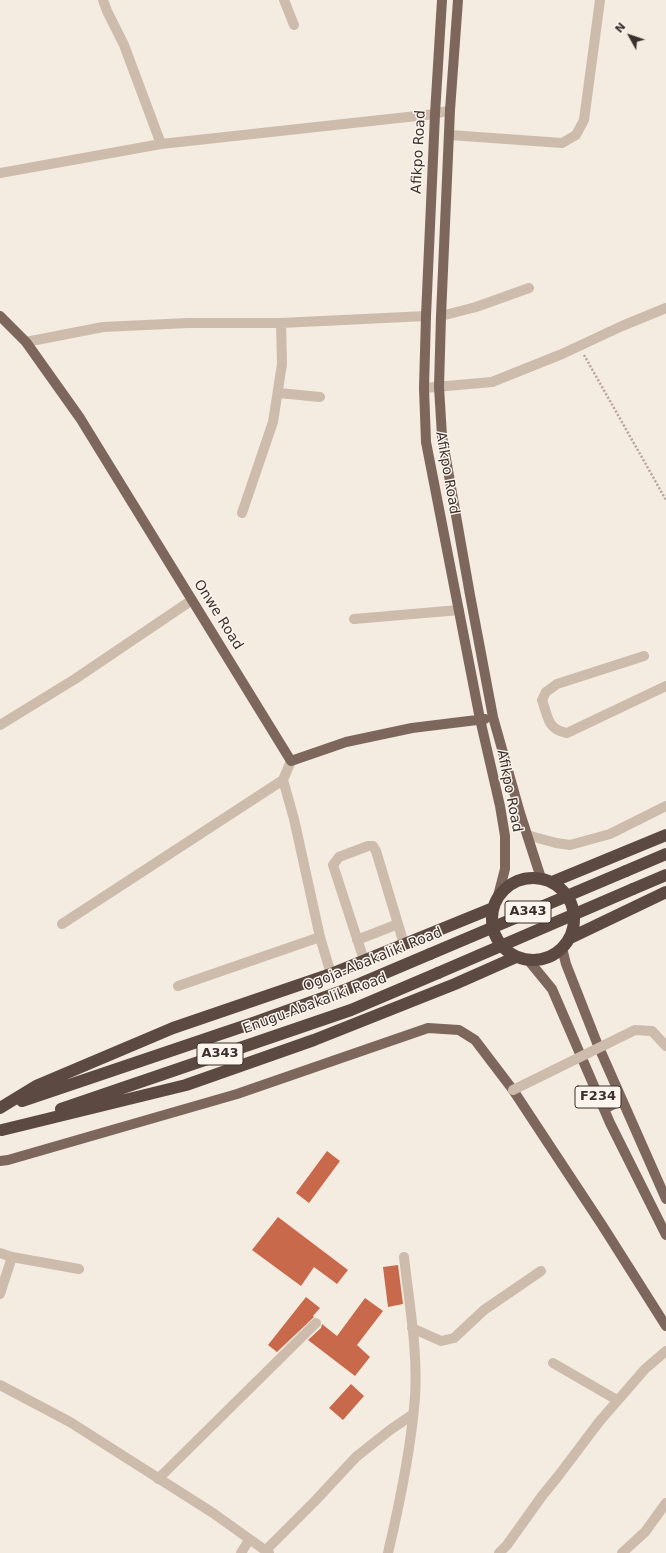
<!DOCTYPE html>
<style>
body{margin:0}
#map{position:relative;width:666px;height:1553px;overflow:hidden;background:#f4ebe1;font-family:"DejaVu Sans",sans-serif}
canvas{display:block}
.north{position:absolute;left:610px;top:16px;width:40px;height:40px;-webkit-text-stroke:3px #fbf5ee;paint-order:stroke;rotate:310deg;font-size:11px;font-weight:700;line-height:16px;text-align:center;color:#3b302b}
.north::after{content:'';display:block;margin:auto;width:14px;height:18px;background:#3b302b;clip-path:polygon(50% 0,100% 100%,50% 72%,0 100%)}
</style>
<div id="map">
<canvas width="666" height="1553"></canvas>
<div class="north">N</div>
</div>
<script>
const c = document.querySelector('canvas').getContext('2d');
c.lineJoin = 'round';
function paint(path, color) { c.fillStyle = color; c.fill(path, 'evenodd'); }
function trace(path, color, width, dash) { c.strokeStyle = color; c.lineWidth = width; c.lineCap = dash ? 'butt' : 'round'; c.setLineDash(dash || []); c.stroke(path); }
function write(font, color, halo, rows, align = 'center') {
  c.font = font + ' "DejaVu Sans",sans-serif'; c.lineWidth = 3; c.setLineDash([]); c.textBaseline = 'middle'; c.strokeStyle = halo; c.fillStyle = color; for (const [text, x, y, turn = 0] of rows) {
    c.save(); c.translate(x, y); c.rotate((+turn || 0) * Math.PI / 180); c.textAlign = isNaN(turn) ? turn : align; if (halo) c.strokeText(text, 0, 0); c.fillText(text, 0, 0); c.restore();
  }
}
paint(new Path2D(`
 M327 1151 340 1161 309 1203 296 1193Z
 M278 1217 348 1270 337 1284 314 1267 301 1286 252 1250Z
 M398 1265 403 1304 388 1307 383 1267Z
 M306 1297 320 1308 313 1316 314 1317 277 1352 268 1345Z
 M365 1298 383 1311 357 1345 370 1357 355 1376 308 1340 321 1328 322 1324 337 1336Z
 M351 1384 364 1396 343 1420 329 1408Z`), '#c8694b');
trace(new Path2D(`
 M584 355 666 500`), '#b9a596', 2.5, [2, 2]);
trace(new Path2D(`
 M103 0 107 11 124 45 161 144
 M284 0 294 25
 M450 135 562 143 576 135 584 120 600 0
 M0 173 161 144 435 114 450 110
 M441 316 476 307 529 288
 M26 342 103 327 188 323H281L426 316
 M424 388 492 382 562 354 622 326 666 308
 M279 393 320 397
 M242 513 273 422 282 364 281 323
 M354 619 459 610
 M644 656 557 684 546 692 542 700C548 716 547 730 567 733L666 686
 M0 725 75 679 192 600
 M291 761 283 780 294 819 320 937 331 974
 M527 835 556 843 570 845 610 834 666 806
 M62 924 283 780
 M357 940 398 924
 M364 960 333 865 339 857 368 846H373L376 851 404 944
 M178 986 320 937
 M0 1253 12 1257 79 1269
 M0 1294 12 1257
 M412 1328 441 1341 454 1338 484 1310 541 1271
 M553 1363 617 1400
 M0 1385 70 1422 213 1513 269 1553
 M158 1479 316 1323
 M265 1551 315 1501 356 1457 390 1430 412 1415
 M241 1553 249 1540
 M388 1553C400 1502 411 1450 415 1397 418 1350 409 1303 404 1257
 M499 1553 507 1545 542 1496 559 1475 599 1422 645 1369 666 1351
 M622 1553 645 1532 666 1503`), '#cdbbac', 10);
trace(new Path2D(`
 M442 0 435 114 426 316 424 388 426 442 480 719 500 806 505 836V869L498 896
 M458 0 450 110 441 316 439 387 442 436 470 595 493 717 520 813 541 878
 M0 316 26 342 80 418 291 761 346 742 412 728 485 719
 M562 948 566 964 597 1043 666 1199
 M529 961 552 989 610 1123 666 1235
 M604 1109 622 1100
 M0 1161 8 1160 237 1094 428 1028 459 1030 475 1040 513 1090 602 1225 666 1326`), '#7d675c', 10);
trace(new Path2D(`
 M626 871 666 854
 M492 919a41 41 0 1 1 82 0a41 41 0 1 1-82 0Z
 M552 882 666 835
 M633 889 666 875
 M570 938 666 892
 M22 1101 256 1022 345 990 430 954
 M0 1108 36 1086 173 1028 331 974 493 908
 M61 1109 351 1010 438 973
 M2 1130 186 1085 314 1040 455 984 516 957`), '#5c4a42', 12);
trace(new Path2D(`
 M513 1090 635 1030 652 1031 666 1046`), '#cdbbac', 10);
trace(new Path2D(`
 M430 954 626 871
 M438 973 633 889`), '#5c4a42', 12);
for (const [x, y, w] of [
 [528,912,46],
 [220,1054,46],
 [598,1097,46]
]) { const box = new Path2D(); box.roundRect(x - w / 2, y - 11, w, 22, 3); c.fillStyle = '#fbf5ee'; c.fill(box); trace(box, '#3b302b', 1); }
write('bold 13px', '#3b302b', null, [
 ["A343",528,912],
 ["A343",220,1054],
 ["F234",598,1097]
]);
write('14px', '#3b302b', '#fbf5ee', [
 ["Afikpo Road",419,152,-87],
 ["Afikpo Road",447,473,80],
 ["Onwe Road",218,615,58],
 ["Afikpo Road",509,791,79],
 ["Ogoja-Abakaliki Road",373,960,-22],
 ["Enugu-Abakaliki Road",315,1004,-20]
]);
</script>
